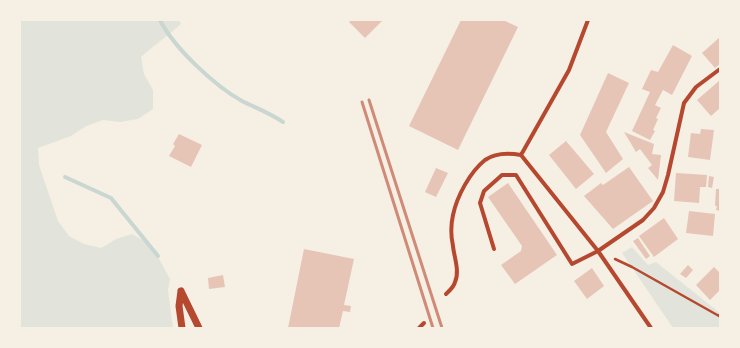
<!DOCTYPE html>
<style>
body{margin:0}
#map{position:relative;width:740px;height:348px;overflow:hidden;background:#f6efe4;font-family:Rubik,sans-serif}
canvas{display:block}
.frame{position:absolute;inset:0;border:21px solid #f6efe4;pointer-events:none}
</style>
<div id="map">
<canvas width="740" height="348"></canvas>
<div class="frame"></div>
</div>
<script>
const c = document.querySelector('canvas').getContext('2d');
c.lineJoin = 'round';
function paint(path, color) { c.fillStyle = color; c.fill(path, 'evenodd'); }
function trace(path, color, width, dash) { c.strokeStyle = color; c.lineWidth = width; c.lineCap = dash ? 'butt' : 'round'; c.setLineDash(dash || []); c.stroke(path); }
paint(new Path2D(`
 M20 20H179L181 24C168 36 154 45 141 57L144 74 153 90V109L138 119 120 122 103 120 86 126 71 136 38 148 39 165 58 221 69 236 84 244 101 248 116 239 132 234 148 243 158 257 170 279 168 290 173 328H20Z
 M632 247 648 265 656 262 720 313V328H673L622 253Z`), '#e2e4dc');
trace(new Path2D(`
 M160 20C174 48 215 86 242 101 256 108 270 113 283 122
 M65 177 111 198 158 256`), '#c9d6d2', 4);
paint(new Path2D(`
 M351 20H383L365 38 349 22Z
 M461 20H503L518 27 458 150 409 126Z
 M720 37V64L715 68 702 53Z
 M673 45 692 56 672 95 663 90 655 105 661 108 656 118 658 119 653 130 655 131 650 140 632 131 650 92 642 89 651 70 658 72Z
 M608 73 629 83 606 132 623 159 606 173 580 135Z
 M720 80V108L711 116 697 100Z
 M701 129 714 130 710 160 688 157 691 133 700 134Z
 M624 132 654 144 652 154 661 155 658 180 648 168 652 165 640 149 636 152Z
 M179 134 202 145 191 167 169 156 175 146 173 144Z
 M566 141 594 174 576 189 549 155Z
 M629 167 653 201 613 229 584 196 601 183 603 185Z
 M436 168 448 173 436 197 425 192Z
 M676 173 707 175 706 187H700L699 203 674 201Z
 M709 176 714 177 712 188 708 187Z
 M508 183 557 255 515 284 501 265 521 251 522 246 488 197Z
 M716 189H720V211L716 210 717 206H715Z
 M689 211 715 214 713 236 686 233Z
 M664 218 678 239 654 257 639 236Z
 M638 238 650 256 646 259 633 241Z
 M304 249 354 259 344 305 351 306 350 312 343 311 339 328H288Z
 M688 265 693 270 686 278 680 274Z
 M714 267 720 273V290L710 300 696 285Z
 M592 268 604 286 587 299 574 281Z
 M223 275 225 287 209 289 208 278Z`), '#e6c5b7');
trace(new Path2D(`
 M615 259 632 267 719 316 720 314`), '#b5482f', 2.5);
trace(new Path2D(`
 M521 155 569 70 588 20
 M494 249 480 203 484 191 502 175H516L572 264 598 251 643 220 654 208 663 192 668 175 684 103 696 87 720 69
 M446 294C449 291 454 287 455 282 460 271 454 257 453 246 451 237 451 224 453 215 457 196 470 172 485 160 495 153 510 153 521 155L598 251 651 328
 M419 328 424 323`), '#b5482f', 4);
trace(new Path2D(`
 M181 291 199 328
 M181 291 179 306 182 328`), '#b5482f', 7);
trace(new Path2D(`
 M369 100 442 328
 M362 102 433 328`), '#cf8b77', 3);
</script>
